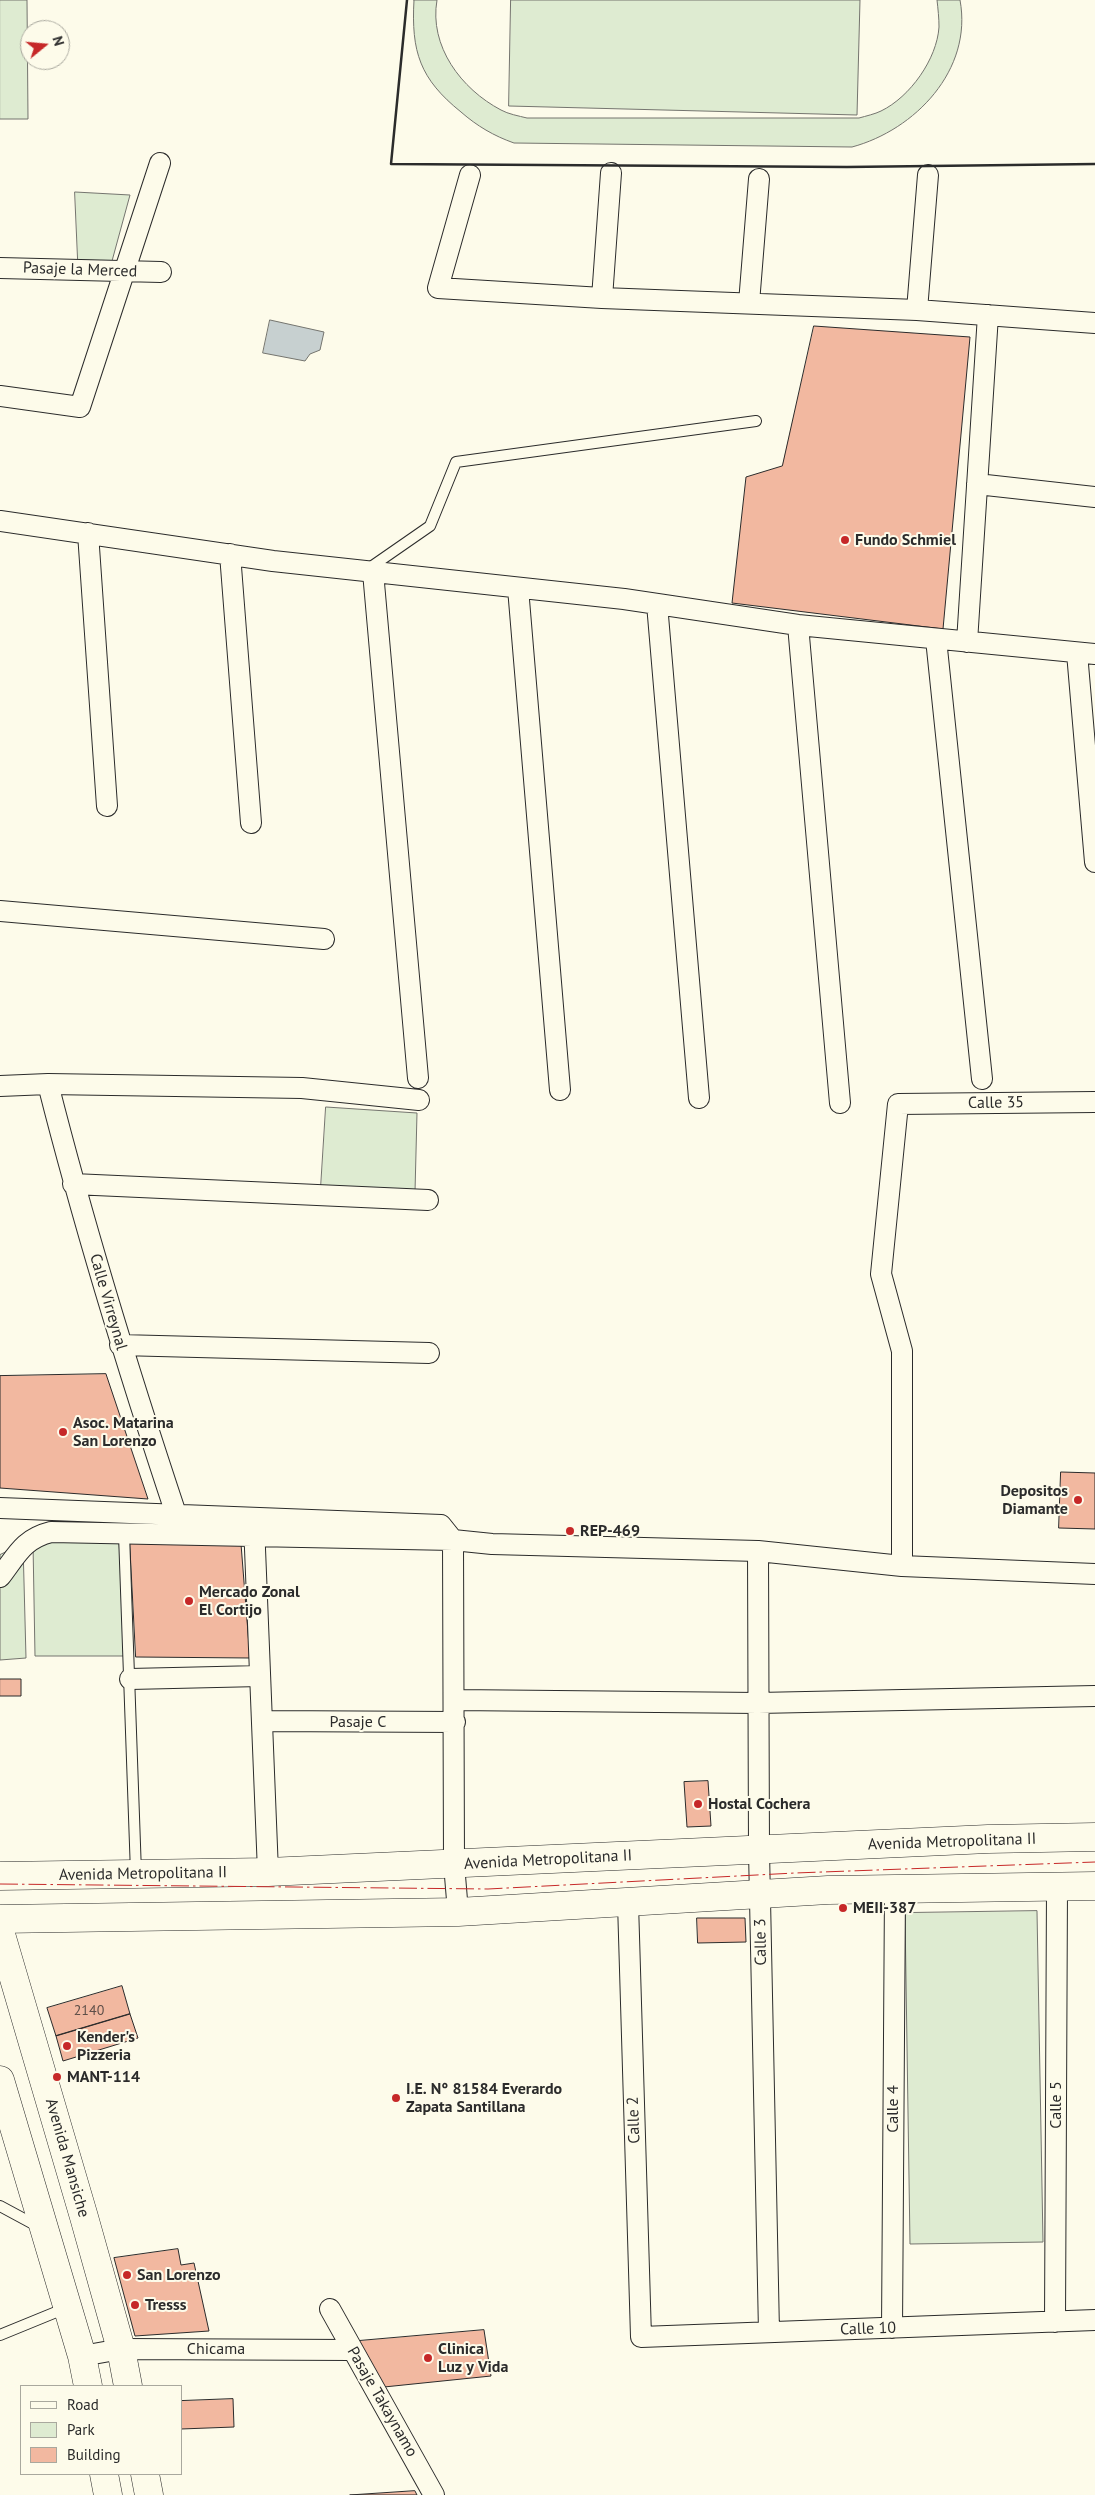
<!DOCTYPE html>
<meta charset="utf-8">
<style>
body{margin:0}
#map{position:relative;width:1095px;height:2495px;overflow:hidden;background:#fdfbea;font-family:"PT Sans",sans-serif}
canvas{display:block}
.legend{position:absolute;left:20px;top:2385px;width:162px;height:90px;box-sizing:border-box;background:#fdfbea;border:1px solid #a9a89e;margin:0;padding:6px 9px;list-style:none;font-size:15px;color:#2b2b2b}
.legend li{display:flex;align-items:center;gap:10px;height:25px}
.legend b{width:25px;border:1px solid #a9a89e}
.north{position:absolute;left:20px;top:20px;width:50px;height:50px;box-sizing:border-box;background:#fdfbea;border:1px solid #a9a89e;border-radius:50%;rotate:73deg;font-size:14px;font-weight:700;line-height:20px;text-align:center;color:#2b2b2b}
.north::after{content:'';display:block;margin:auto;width:18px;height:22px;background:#c62828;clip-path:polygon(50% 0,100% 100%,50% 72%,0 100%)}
</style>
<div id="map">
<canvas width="1095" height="2495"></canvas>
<ul class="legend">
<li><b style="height:6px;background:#fdfbea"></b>Road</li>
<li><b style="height:14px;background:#deebd1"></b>Park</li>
<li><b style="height:14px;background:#f2b8a0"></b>Building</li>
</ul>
<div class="north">N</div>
</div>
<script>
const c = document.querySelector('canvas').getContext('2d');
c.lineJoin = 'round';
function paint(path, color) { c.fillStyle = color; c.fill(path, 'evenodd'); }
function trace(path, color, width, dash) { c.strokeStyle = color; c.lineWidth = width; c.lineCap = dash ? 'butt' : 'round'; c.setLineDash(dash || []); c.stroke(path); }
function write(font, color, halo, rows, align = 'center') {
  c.font = font + ' "PT Sans",sans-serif'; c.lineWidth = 4; c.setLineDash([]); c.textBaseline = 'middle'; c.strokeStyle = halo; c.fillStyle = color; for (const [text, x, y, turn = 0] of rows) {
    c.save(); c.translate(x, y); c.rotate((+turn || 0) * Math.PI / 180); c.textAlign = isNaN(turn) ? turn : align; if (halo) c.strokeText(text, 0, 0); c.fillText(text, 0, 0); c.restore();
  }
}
const green = new Path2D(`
 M0 0H27L28 119H0Z
 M414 0H437C429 46 461 89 501 110 508 114 519 116 527 118H859C866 116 875 114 881 111 910 97 937 59 939 27 939 18 938 9 937 0H960C973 70 915 130 852 147L514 143C494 136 477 126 461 112 420 79 411 52 414 0Z
 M511 0H860L857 115 509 106Z
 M75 192 130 195 112 261 78 260Z
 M326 1107 417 1113 415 1192 321 1187Z
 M119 1541 126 1656H35L33 1543Z
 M23 1544 26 1658 0 1660V1555Z
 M1037 1911 1043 2242 910 2244 905 1913Z`);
paint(green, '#deebd1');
trace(green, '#74746e', 1);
const water = new Path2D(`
 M270 320 324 332 320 350 310 354 305 361 263 353Z`);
paint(water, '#c7d0d0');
trace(water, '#74746e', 1);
const building = new Path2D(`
 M814 326 970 337 943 629 732 603 746 477 782 466Z
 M106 1374 148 1499 0 1488V1376Z
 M1061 1472 1095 1473V1529L1059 1528Z
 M130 1542 241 1544 250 1658 136 1657Z
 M0 1679H21V1696H0Z
 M708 1781 711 1826 687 1827 684 1782Z
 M697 1918H745L746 1942 698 1943Z
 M122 1986 130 2014 56 2036 47 2008Z
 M130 2014 138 2038 63 2061 56 2036Z
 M178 2249 181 2265 194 2263 209 2331 135 2336 114 2258Z
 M484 2330 491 2376 384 2387 358 2341Z
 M233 2399 234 2427 181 2429V2401Z
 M415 2491 417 2495H350Z`);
paint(building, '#f2b8a0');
trace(building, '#2b2b2b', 1);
const service = new Path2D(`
 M368 569 430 526 456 462 756 421
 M124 1534 136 1873
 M0 2206 39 2227
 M0 2335 66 2308`);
const minor = new Path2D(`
 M470 175 438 288 602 298 917 310 1095 323
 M0 268 161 272
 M602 298 611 173
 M749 303 759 179
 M917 310 928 175
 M0 396 80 407 160 163
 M977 484 1095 497
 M0 521 273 561 624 599 798 625 1095 654
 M88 533 107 806
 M230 554 251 823
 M373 572 418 1078
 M518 588 560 1090
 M657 604 699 1098
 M798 625 840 1103
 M936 639 982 1079
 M967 642 988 315
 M1077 653 1095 862
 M0 911 324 939
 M48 1084C85 1230 129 1373 177 1517
 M0 1086 48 1084 302 1088 419 1100
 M73 1184 428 1200
 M120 1345 429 1353
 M0 1508 441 1525 453 1540 454 1864 458 1912
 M254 1524 268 1872
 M758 1551 759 1851 769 2332
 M902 1566V1351L881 1274 898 1104 1095 1102
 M0 1577C17 1555 23 1539 51 1532L453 1540 492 1544 758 1551 902 1566 1095 1574
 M130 1679 260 1676
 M455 1700 758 1703 1095 1696
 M262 1721 455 1722
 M628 1903 641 2337 1095 2320
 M330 2309 434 2495
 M1055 2322 1057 1888
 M892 2328 895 1890
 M82 2356 121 2349 351 2350`);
const secondary = new Path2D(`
 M0 1876 268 1872 988 1839 1095 1837
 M0 1919 458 1912 828 1890 1095 1886`);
const trunk = new Path2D(`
 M0 1931 84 2217 121 2349 128 2386
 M0 2080 82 2356 88 2386
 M104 2474 108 2495
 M145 2474 149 2495`);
trace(service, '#2b2b2b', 12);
trace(minor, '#2b2b2b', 22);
trace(secondary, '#2b2b2b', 29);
trace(trunk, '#2b2b2b', 29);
trace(service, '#fdfbea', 10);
trace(minor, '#fdfbea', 20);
trace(secondary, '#fdfbea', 28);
trace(trunk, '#fdfbea', 28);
trace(new Path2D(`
 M407 0 391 164 847 167 1095 164`), '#2b2b2b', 2.5);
trace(new Path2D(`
 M0 1884 488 1889 795 1873 1095 1862`), '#c62828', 1, [18, 4, 2.5, 4]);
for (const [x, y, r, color] of [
 [845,540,5,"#c62828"],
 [63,1432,5,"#c62828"],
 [1078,1500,5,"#c62828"],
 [570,1531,5,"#c62828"],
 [189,1601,5,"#c62828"],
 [698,1804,5,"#c62828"],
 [843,1908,5,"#c62828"],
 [67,2046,5,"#c62828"],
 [57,2077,5,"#c62828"],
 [396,2098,5,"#c62828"],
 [127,2275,5,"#c62828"],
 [135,2305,5,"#c62828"],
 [428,2358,5,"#c62828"]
]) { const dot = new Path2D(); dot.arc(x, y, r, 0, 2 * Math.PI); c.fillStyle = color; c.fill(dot); trace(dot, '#fdfbea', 2); }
write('14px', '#5d4e48', null, [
 ["2140",89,2011]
]);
write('16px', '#2b2b2b', '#fdfbea', [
 ["Pasaje la Merced",80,270,2],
 ["Calle 35",996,1103,-1],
 ["Calle Virreynal",108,1302,74],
 ["Pasaje C",358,1722],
 ["Avenida Metropolitana II",952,1842,-2],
 ["Avenida Metropolitana II",548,1860,-3],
 ["Avenida Metropolitana II",143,1874,-1],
 ["Calle 3",761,1942,-91],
 ["Calle 5",1056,2105,-90],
 ["Calle 4",893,2109,-90],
 ["Calle 2",634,2120,-92],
 ["Avenida Mansiche",67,2158,74],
 ["Calle 10",868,2329,-2],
 ["Chicama",216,2349],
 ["Pasaje Takaynamo",382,2402,60]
]);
write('bold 16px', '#2b2b2b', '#fdfbea', [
 ["Fundo Schmiel",855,540],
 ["Asoc. Matarina",73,1423],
 ["San Lorenzo",73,1441],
 ["Depositos",1068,1491,"right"],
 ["Diamante",1068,1509,"right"],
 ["REP-469",580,1531],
 ["Mercado Zonal",199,1592],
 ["El Cortijo",199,1610],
 ["Hostal Cochera",708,1804],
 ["MEII-387",853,1908],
 ["Kender's",77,2037],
 ["Pizzeria",77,2055],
 ["MANT-114",67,2077],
 ["I.E. N° 81584 Everardo",406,2089],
 ["Zapata Santillana",406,2107],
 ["San Lorenzo",137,2275],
 ["Tresss",145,2305],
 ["Clinica",438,2349],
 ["Luz y Vida",438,2367]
], 'left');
</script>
